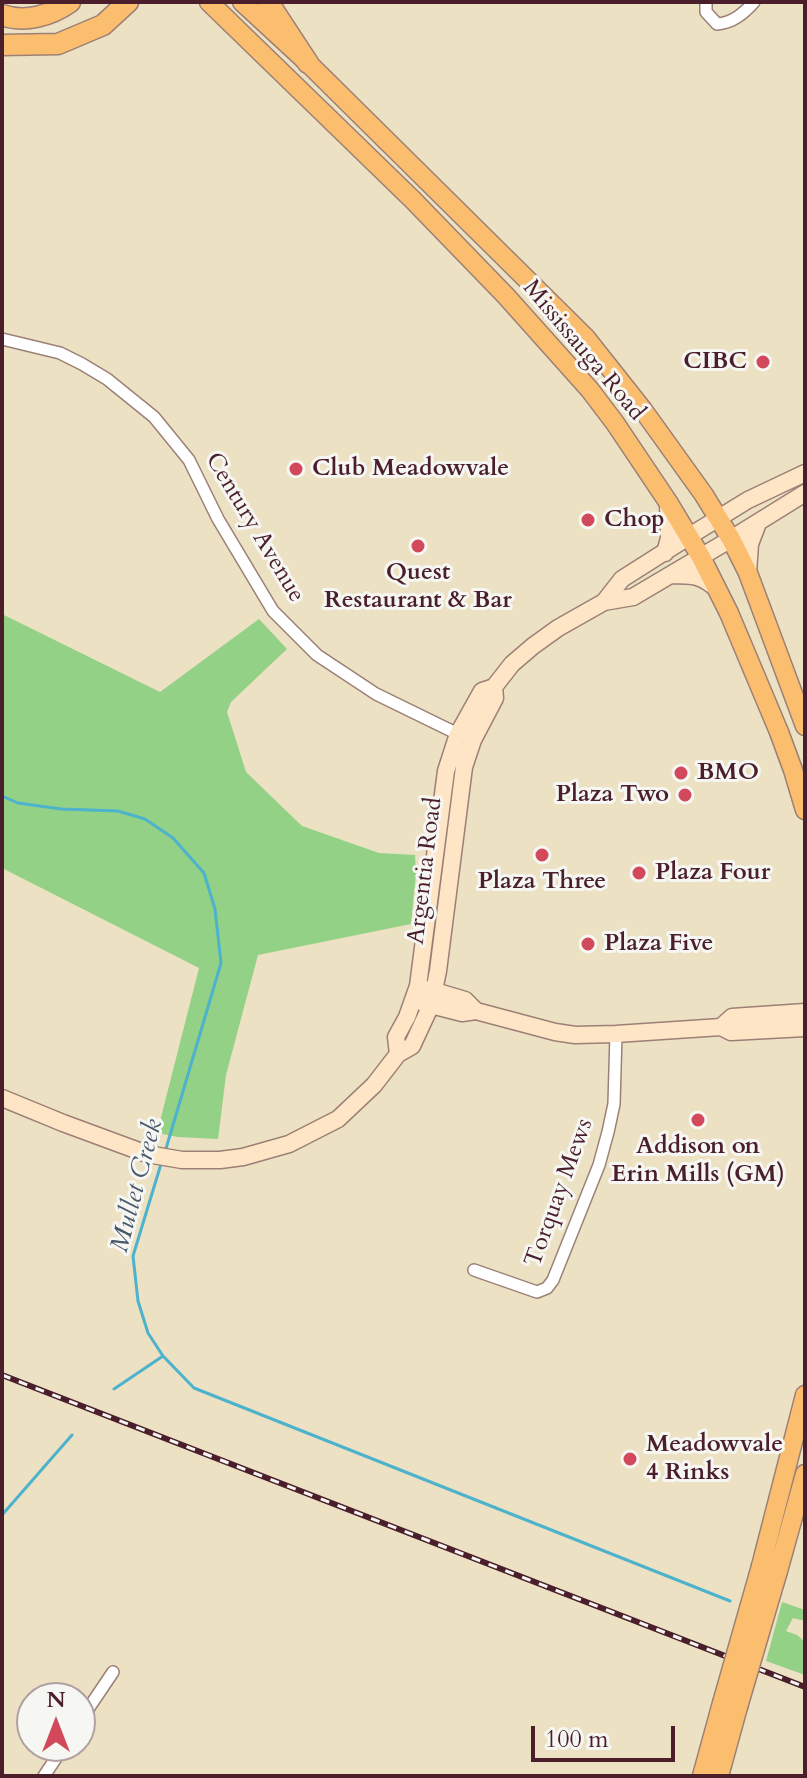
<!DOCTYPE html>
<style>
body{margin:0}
#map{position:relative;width:807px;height:1778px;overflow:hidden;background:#ede1c3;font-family:Cardo,serif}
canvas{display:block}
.frame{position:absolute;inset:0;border:4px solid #4a1f2b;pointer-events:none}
.north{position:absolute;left:16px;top:1682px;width:80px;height:80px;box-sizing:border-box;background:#f6f6f2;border:2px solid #b1a0a2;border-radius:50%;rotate:0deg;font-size:22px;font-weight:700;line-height:32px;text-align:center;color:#4a1f2b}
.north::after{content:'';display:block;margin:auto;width:28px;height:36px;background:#d1495b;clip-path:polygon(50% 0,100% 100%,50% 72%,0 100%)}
.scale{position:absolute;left:531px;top:1726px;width:144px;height:36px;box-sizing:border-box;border:4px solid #4a1f2b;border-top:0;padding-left:10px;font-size:24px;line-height:28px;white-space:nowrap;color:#4a1f2b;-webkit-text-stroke:6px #f6f6f2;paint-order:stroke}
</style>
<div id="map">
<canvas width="807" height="1778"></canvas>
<div class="frame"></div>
<div class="north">N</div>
<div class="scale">100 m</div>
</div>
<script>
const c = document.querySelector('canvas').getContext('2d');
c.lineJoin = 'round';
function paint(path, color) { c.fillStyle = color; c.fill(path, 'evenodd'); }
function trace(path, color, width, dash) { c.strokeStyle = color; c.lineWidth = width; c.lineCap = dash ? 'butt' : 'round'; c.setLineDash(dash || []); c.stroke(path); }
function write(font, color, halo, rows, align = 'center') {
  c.font = font + ' Cardo,serif'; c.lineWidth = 6; c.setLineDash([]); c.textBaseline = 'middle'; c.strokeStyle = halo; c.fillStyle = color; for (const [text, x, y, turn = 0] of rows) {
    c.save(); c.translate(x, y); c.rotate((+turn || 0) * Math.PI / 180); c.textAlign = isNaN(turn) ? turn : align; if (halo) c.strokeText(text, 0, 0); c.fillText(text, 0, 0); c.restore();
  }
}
paint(new Path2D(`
 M2 614 160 692 259 619 287 649 231 702 227 712 246 772 302 826 379 853 415 855 416 874 411 924 258 955 226 1075 218 1139 178 1137 157 1133 199 968 2 868Z
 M782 1602 805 1610V1621L793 1618 786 1631 797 1635 805 1642V1675L766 1661Z`), '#93d186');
trace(new Path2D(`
 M2 796 18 803 61 809 118 811 145 819 173 838 204 873 215 909 221 963 165 1152
 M161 1164 133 1256 138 1301 148 1333 163 1356 194 1388 730 1601
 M114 1389 163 1356
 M2 1515 72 1435`), '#4db2cc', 3);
const street = new Path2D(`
 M706 2V12L717 24C733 23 744 13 754 2
 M2 339 60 353 82 364 107 379 154 417 189 460 218 519 273 611 317 655 376 694 462 736
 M474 1270 537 1292 547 1288 553 1280 599 1165 608 1132 614 1104 616 1034
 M80 1721 113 1672
 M44 1776 64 1746`);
const secondary = new Path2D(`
 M665 553 669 538 668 503
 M748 573 750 544 758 523
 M671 575C693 575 701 575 718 590
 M604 602 622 579 696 532 748 500 805 473
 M428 989 465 1000 476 1011
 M423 1003 462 1013 476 1011 555 1032 575 1035 616 1034 721 1027 731 1032 805 1028
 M721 1027 732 1017 805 1012
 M398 1054 396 1037 407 1017 418 986 446 771 458 734 482 691 494 687 512 664 533 646 558 628 604 602 633 597 731 539 805 493
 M2 1098 63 1123 147 1154 182 1160H220L243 1157 289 1144 338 1119 374 1085 398 1054 412 1046 431 1005 438 971 464 767 473 740 495 698 494 687`);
const primary = new Path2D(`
 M209 2 413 200 506 296 590 390 615 423 668 502 701 557 729 613 779 732 793 770 805 810
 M242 2 308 63 586 338 643 410 704 495 731 539 748 573 805 726
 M761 1566 805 1395
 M778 1571 805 1474
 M702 1776 722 1703
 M719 1776 738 1707`);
const highway = new Path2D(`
 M268 2 308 63
 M2 15C25 23 50 16 70 2
 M2 45 58 44 103 25 128 2`);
trace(street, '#9c8077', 14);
trace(secondary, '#9c8077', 19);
trace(primary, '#9c8077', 21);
trace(highway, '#9c8077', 23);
trace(street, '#fff', 11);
trace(secondary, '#fde5c5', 16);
trace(primary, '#fbbd6e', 18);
trace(highway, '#fbbd6e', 20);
const rail = new Path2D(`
 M2 1375 805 1687`);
trace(rail, '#4a1f2b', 6);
trace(rail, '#f6f6f2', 3, [9]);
const primaryBridge = new Path2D(`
 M722 1703 761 1566
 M738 1707 778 1571`);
trace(primaryBridge, '#9c8077', 21, []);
trace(primaryBridge, '#fbbd6e', 18);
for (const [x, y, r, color] of [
 [763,362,8,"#d1495b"],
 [296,469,8,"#d1495b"],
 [588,520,8,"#d1495b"],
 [418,546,8,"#d1495b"],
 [681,773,8,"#d1495b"],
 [685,795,8,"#d1495b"],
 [542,855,8,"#d1495b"],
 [639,873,8,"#d1495b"],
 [588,944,8,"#d1495b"],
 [698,1120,8,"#d1495b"],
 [630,1459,8,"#d1495b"]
]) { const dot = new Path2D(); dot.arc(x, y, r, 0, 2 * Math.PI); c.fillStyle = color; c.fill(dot); trace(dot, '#f6f6f2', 3); }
write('24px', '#4a1f2b', '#f6f6f2', [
 ["Mississauga Road",583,351,50],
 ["Century Avenue",254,528,59],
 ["Argentia Road",426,871,-83],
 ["Torquay Mews",560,1193,-70]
]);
write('bold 24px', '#4a1f2b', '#f6f6f2', [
 ["CIBC",747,362,"right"],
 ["Club Meadowvale",312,469],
 ["Chop",604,520],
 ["Quest",418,573,"center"],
 ["Restaurant & Bar",418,601,"center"],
 ["BMO",697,773],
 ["Plaza Two",669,795,"right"],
 ["Plaza Four",655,873],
 ["Plaza Three",542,882,"center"],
 ["Plaza Five",604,944],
 ["Addison on",698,1147,"center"],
 ["Erin Mills (GM)",698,1175,"center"],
 ["Meadowvale",646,1445],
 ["4 Rinks",646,1473]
], 'left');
write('italic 26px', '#4b5a6b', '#f6f6f2', [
 ["Mullet Creek",138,1186,-75]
]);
</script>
